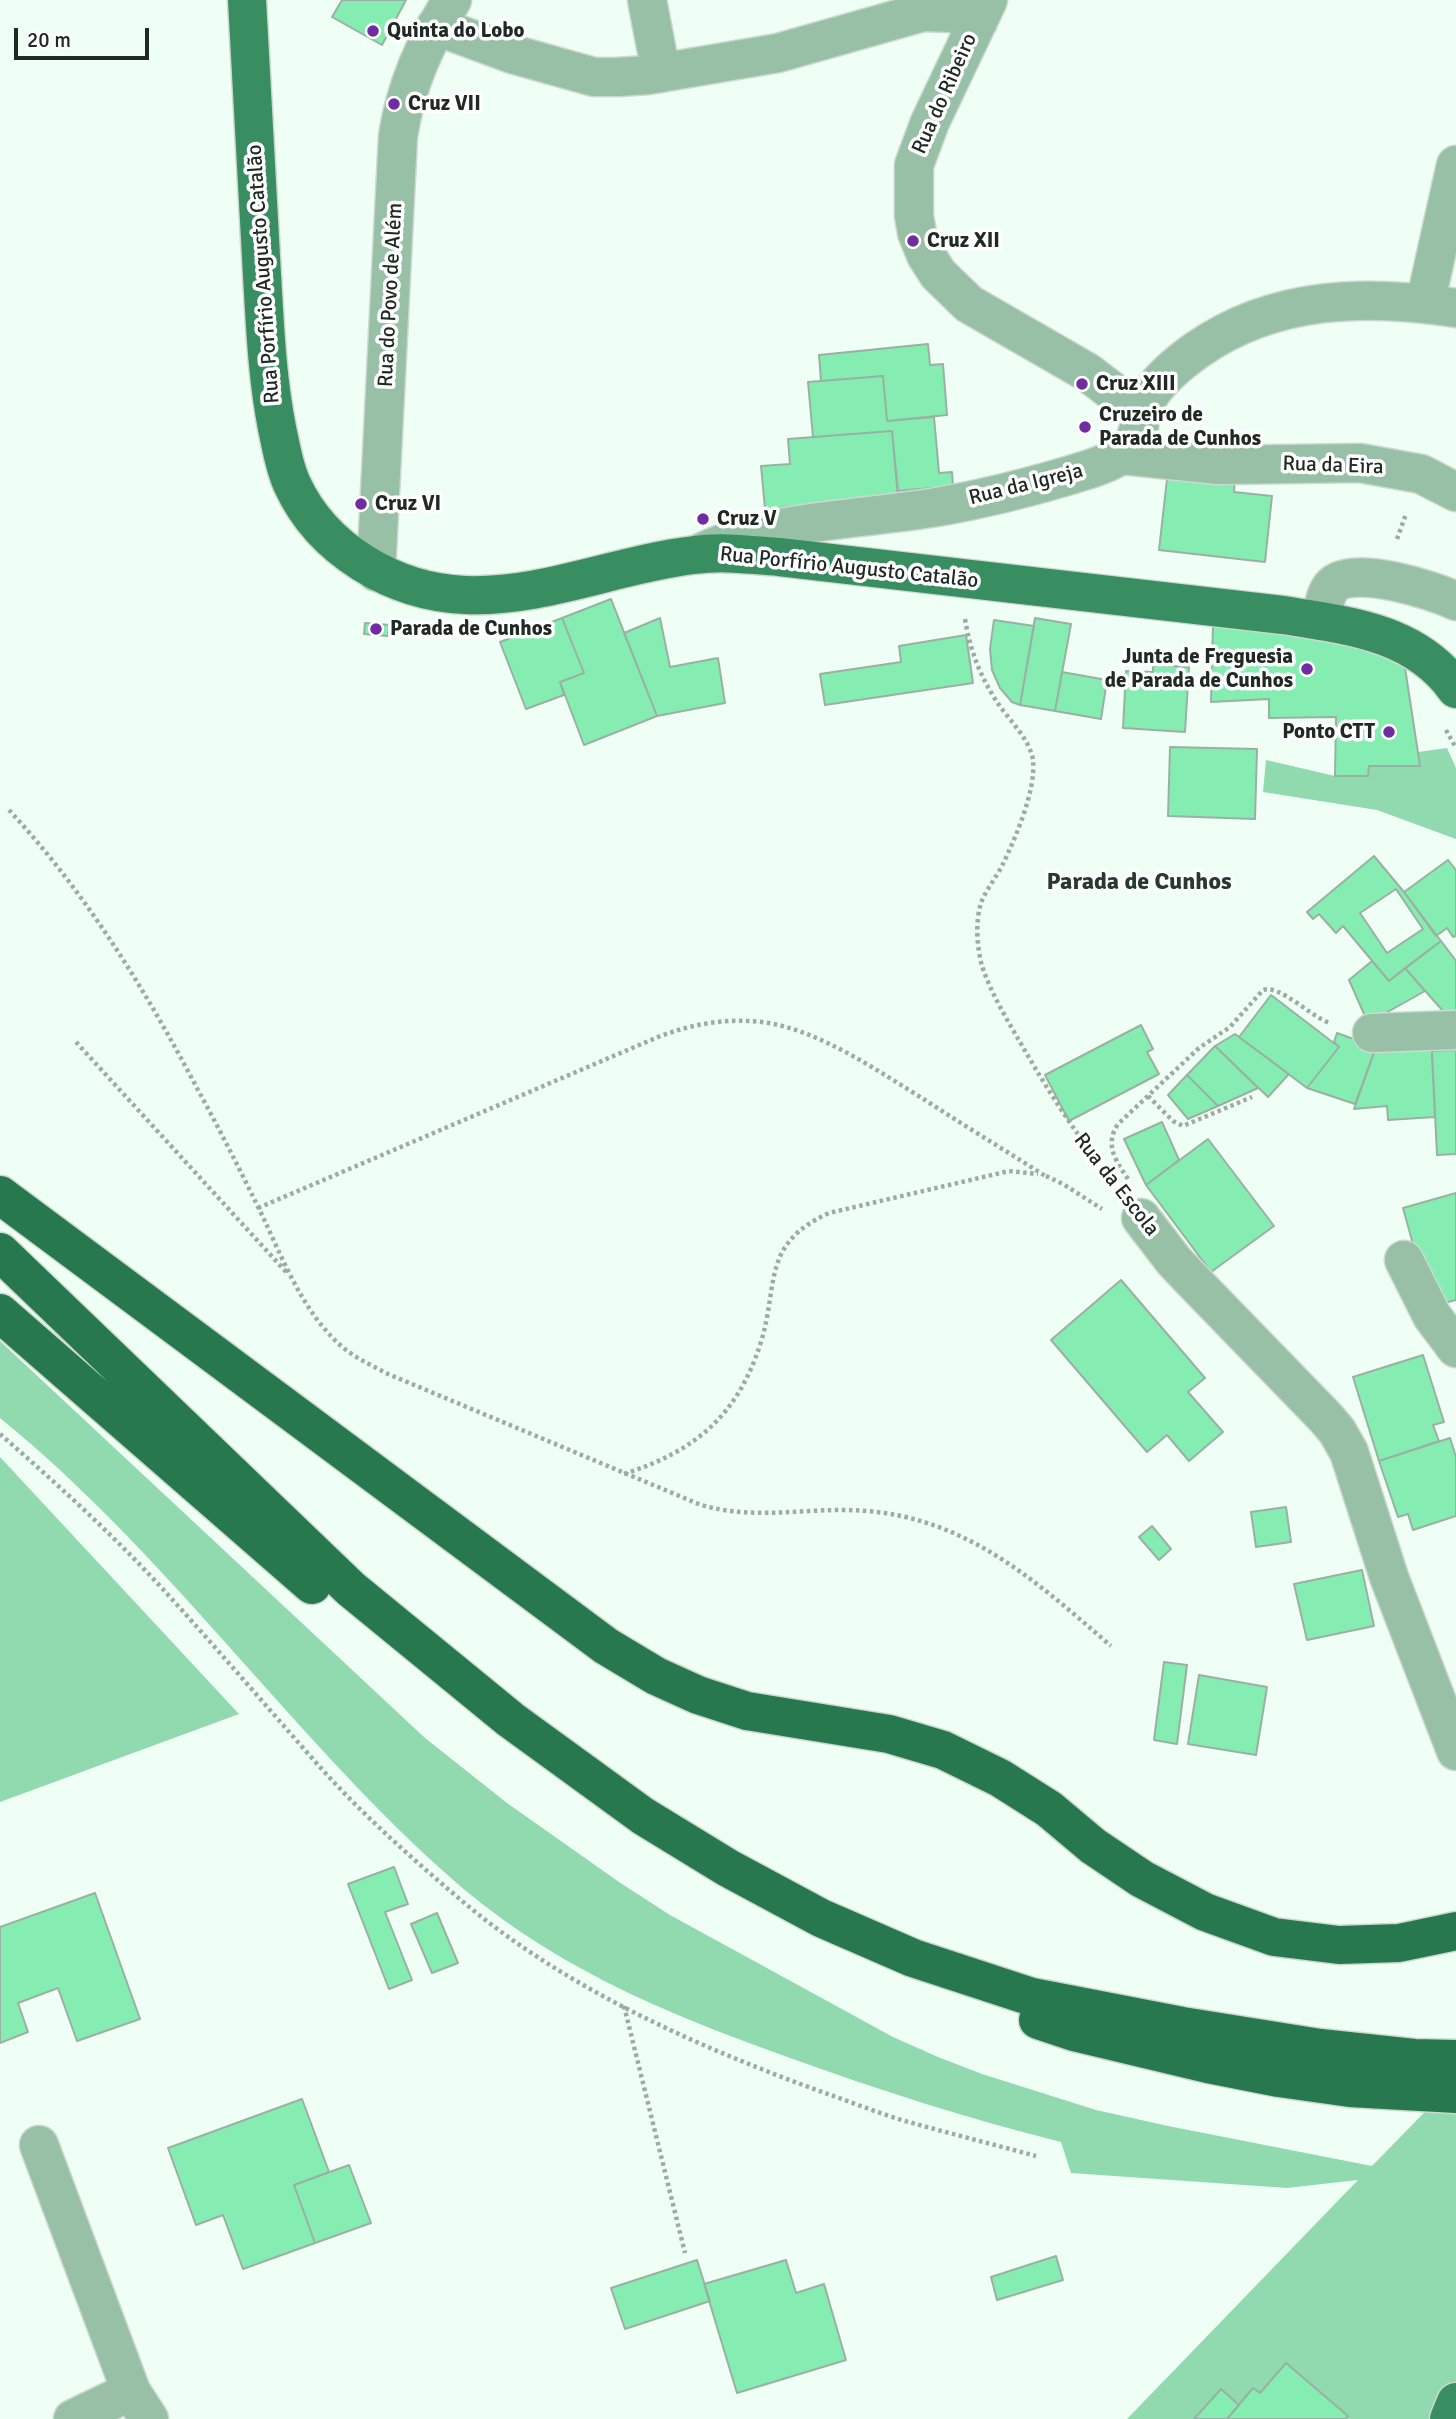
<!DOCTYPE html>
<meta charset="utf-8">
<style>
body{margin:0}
#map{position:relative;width:1456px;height:2419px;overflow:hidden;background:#f0fff5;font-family:Signika,sans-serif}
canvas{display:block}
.scale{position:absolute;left:14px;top:28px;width:135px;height:32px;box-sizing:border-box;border:4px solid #202a24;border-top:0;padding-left:9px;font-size:21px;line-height:24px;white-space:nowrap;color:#202a24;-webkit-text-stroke:5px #fff;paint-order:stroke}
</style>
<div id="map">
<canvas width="1456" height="2419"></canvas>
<div class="scale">20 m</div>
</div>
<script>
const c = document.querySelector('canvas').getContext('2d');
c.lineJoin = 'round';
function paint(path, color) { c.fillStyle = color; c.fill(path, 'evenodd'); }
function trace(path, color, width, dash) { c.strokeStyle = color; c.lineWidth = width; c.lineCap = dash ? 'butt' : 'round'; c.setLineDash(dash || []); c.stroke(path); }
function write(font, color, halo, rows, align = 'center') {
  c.font = font + ' Signika,sans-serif'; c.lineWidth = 7; c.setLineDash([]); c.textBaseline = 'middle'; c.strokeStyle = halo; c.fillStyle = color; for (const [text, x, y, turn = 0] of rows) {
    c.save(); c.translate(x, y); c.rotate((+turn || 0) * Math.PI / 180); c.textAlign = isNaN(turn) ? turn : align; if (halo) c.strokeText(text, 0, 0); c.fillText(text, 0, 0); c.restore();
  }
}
paint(new Path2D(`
 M1447 748 1456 768V839L1377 810 1263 792 1266 760 1335 776H1367L1369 766H1419L1418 752Z
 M0 1341 425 1738 507 1803 619 1882 670 1915 893 2037 938 2057 982 2074 1096 2110 1168 2126 1372 2166 1456 2080V2419H1127L1358 2180 1287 2188 1071 2173 1061 2142C969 2119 879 2090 790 2058 662 2012 545 1964 443 1871 286 1729 165 1552 0 1418Z
 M0 1457 239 1714 0 1802Z`), '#91d9ae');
const building = new Path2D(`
 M342 0H406L382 45 332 17Z
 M928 344 930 365 943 364 947 415 887 421 883 376 821 381 819 355Z
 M883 376 887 421 934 417 939 473 952 472 953 486 898 491 892 431 813 437 808 382Z
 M892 431 898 498 765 509 761 466 790 464 788 439Z
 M1168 470 1235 477 1234 492 1272 496 1265 562 1159 550Z
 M611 599 657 716 584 745 560 682 584 673 562 618Z
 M562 618 584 673 560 682 564 695 526 709 500 642Z
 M660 618 670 667 718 658 725 703 657 716 624 633Z
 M1035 618 1071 624 1055 711 1020 705Z
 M994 620 1034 626 1020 705 1012 702 1000 688 992 670 990 649Z
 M365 623 390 625 388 636 364 634Z
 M1213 624 1330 641 1404 661 1420 766H1369L1368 776H1335L1336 717 1269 718V699L1211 702Z
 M966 635 973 683 825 705 820 674 901 662 899 646Z
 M1153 665 1189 667 1185 732 1123 728 1126 671 1153 672Z
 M1062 672 1107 680 1101 719 1055 711Z
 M1170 747 1257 749 1255 819 1168 816Z
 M1374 856 1404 892 1441 941 1389 981 1343 926 1336 933 1319 914 1313 919 1307 912Z
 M1448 860 1456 870V936L1453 937 1447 928 1436 936 1404 892Z
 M1396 889 1423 929 1387 953 1360 913Z
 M1441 941 1456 961V1013L1450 1019 1405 968Z
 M1372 961 1389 981 1405 968 1425 991 1368 1023 1349 980Z
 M1271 995 1339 1047 1307 1088 1239 1037Z
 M1141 1025 1153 1049 1147 1052 1159 1074 1069 1121 1045 1075Z
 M1337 1033 1376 1047 1355 1104 1307 1088 1339 1047 1334 1042Z
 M1235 1034 1289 1074 1268 1097 1215 1046Z
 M1431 1035 1435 1117 1388 1120 1387 1106 1354 1109 1376 1047Z
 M1215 1046 1258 1088 1218 1106 1187 1075Z
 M1456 1050V1154L1437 1155 1432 1051Z
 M1187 1075 1218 1106 1188 1119 1168 1095Z
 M1162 1122 1179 1160 1146 1185 1124 1139Z
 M1208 1139 1274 1226 1211 1272 1146 1185Z
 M1456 1193V1300L1440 1304 1421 1273 1403 1208Z
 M1121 1280 1205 1378 1188 1392 1223 1432 1189 1461 1167 1435 1147 1452 1051 1340Z
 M1423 1355 1444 1422 1433 1425 1439 1441 1379 1461 1353 1377Z
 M1450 1438 1456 1457V1516L1413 1530 1408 1514 1398 1517 1379 1461Z
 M1286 1507 1291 1542 1256 1547 1251 1512Z
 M1152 1526 1171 1549 1159 1560 1139 1537Z
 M1362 1570 1374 1626 1307 1640 1294 1584Z
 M1164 1662 1187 1665 1177 1744 1154 1740Z
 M1199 1675 1267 1687 1256 1755 1188 1744Z
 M394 1867 408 1904 385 1912 412 1980 389 1989 348 1884Z
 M95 1893 140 2019 77 2041 58 1988 18 2003 28 2032 0 2043V1927Z
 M437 1913 458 1963 432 1973 411 1924Z
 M302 2099 329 2172 294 2185 315 2243 243 2269 223 2215 196 2225 168 2148Z
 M349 2165 371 2223 315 2243 294 2185Z
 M1056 2256 1063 2280 997 2300 991 2277Z
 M697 2260 710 2301 625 2329 611 2288Z
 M786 2260 796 2293 824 2284 846 2360 737 2393 704 2284Z
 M1286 2363 1348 2416 1345 2419H1227L1253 2388 1260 2393Z
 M1221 2389 1239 2405 1227 2419H1194Z`);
paint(building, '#86edb2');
trace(building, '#99b1a2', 2);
const minor = new Path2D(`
 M647 0 661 73
 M988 0 930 122 914 165V216L917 233 926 255 938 274 969 304 1087 372 1141 413
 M436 26 512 54 569 70 594 77H618L648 75 778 53 923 12 952 13 978 22
 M1425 304 1456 165
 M1122 455 1218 465 1360 463 1421 474 1456 492
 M698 554C716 546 734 538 753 534 810 520 872 517 931 508 980 500 1042 484 1090 469 1113 461 1134 453 1139 427 1141 414 1143 404 1151 393 1163 376 1180 362 1197 350 1274 296 1366 294 1456 308
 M376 572 398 136C406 85 425 43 452 0
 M1321 621C1324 609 1324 594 1333 585 1355 565 1432 590 1456 601
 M1372 1033 1456 1030
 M1141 1218 1174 1261 1193 1281 1326 1418 1337 1431 1349 1452 1389 1577 1456 1751
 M1404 1260 1432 1316 1456 1348
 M39 2145 131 2391
 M73 2419 131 2391 149 2419`);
const major = new Path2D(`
 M247 0C252 92 257 183 262 275 265 326 267 377 277 428 281 446 284 467 292 484 322 550 394 592 465 595 544 598 617 564 694 555 722 551 751 555 779 557L1283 615C1347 625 1416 632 1456 689
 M1449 2419 1456 2402`);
const highway = new Path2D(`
 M0 1195 606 1646 656 1676 698 1695 747 1711 889 1734 943 1750 1000 1778 1049 1809 1093 1846 1142 1879 1205 1912 1274 1937 1339 1945 1399 1943 1456 1931
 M0 1252 351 1589 511 1720 643 1816 728 1868 821 1918 913 1958 1032 1997 1182 2026 1320 2048 1414 2058 1456 2059
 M0 1313 312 1585
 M1038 2020 1074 2032 1208 2064 1279 2078 1350 2088 1456 2094`);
trace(minor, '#cbd9cf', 41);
trace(major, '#cbd9cf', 41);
trace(highway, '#cbd9cf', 41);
trace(new Path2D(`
 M1397 539 1406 514
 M965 619C970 650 980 676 997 702 1008 719 1031 740 1033 761 1036 791 1015 839 1002 866 995 879 986 890 981 903 975 922 977 948 982 966 991 993 1006 1018 1020 1042 1049 1093 1080 1141 1118 1186
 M1446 730 1456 748
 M9 810C86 893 145 989 198 1090 221 1132 242 1174 263 1217 283 1260 303 1311 339 1344 353 1357 371 1365 388 1374L701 1505C751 1519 792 1510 843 1510 958 1510 1030 1576 1111 1646
 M76 1042 288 1274
 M1148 1096 1173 1121 1183 1126 1252 1097
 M1046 1176 1063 1184 1102 1209
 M1128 1179C1116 1161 1104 1145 1118 1124L1199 1048 1230 1027 1263 990C1280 984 1312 1018 1330 1023
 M258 1208 658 1037C692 1024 725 1018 762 1022 818 1029 878 1071 925 1100 965 1126 1006 1151 1047 1177
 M0 1434C56 1483 110 1532 160 1586 214 1645 266 1706 319 1766 360 1812 408 1855 455 1895 561 1987 695 2046 825 2093 851 2102 878 2113 905 2121 948 2133 992 2144 1036 2156
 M624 1474C696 1451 738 1415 761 1342 779 1283 761 1244 829 1213L1009 1171 1038 1174
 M624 2006 685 2253`), '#9eaba3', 4.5, [3.5, 3.5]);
trace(minor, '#97c0a7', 38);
trace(major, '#398e61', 38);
trace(highway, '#27784e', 38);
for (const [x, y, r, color] of [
 [373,31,7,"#702ca1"],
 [394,104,7,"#702ca1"],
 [913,241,7,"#702ca1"],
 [1082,384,7,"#702ca1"],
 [1085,427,7,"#702ca1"],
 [361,504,7,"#702ca1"],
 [703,519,7,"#702ca1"],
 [376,629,7,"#702ca1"],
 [1307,669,7,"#702ca1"],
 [1389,732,7,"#702ca1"]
]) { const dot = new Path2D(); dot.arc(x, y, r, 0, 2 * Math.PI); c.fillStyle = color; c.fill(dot); trace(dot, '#fff', 2.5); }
write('bold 21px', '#202a24', '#fff', [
 ["Quinta do Lobo",387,31],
 ["Cruz VII",408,104],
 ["Cruz XII",927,241],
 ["Cruz XIII",1096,384],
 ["Cruzeiro de",1099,415],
 ["Parada de Cunhos",1099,439],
 ["Cruz VI",375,504],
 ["Cruz V",717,519],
 ["Parada de Cunhos",390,629],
 ["Junta de Freguesia",1293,657,"right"],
 ["de Parada de Cunhos",1293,681,"right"],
 ["Ponto CTT",1375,732,"right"]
], 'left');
write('21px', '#202a24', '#fff', [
 ["Rua do Ribeiro",945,94,-66],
 ["Rua Porfírio Augusto Catalão",264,274,-94],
 ["Rua do Povo de Além",391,295,-87],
 ["Rua da Eira",1333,466,2],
 ["Rua da Igreja",1026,485,-14],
 ["Rua Porfírio Augusto Catalão",849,568,6],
 ["Rua da Escola",1116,1185,52]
]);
write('bold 24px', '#263a2e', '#fff', [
 ["Parada de Cunhos",1139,883]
]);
</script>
